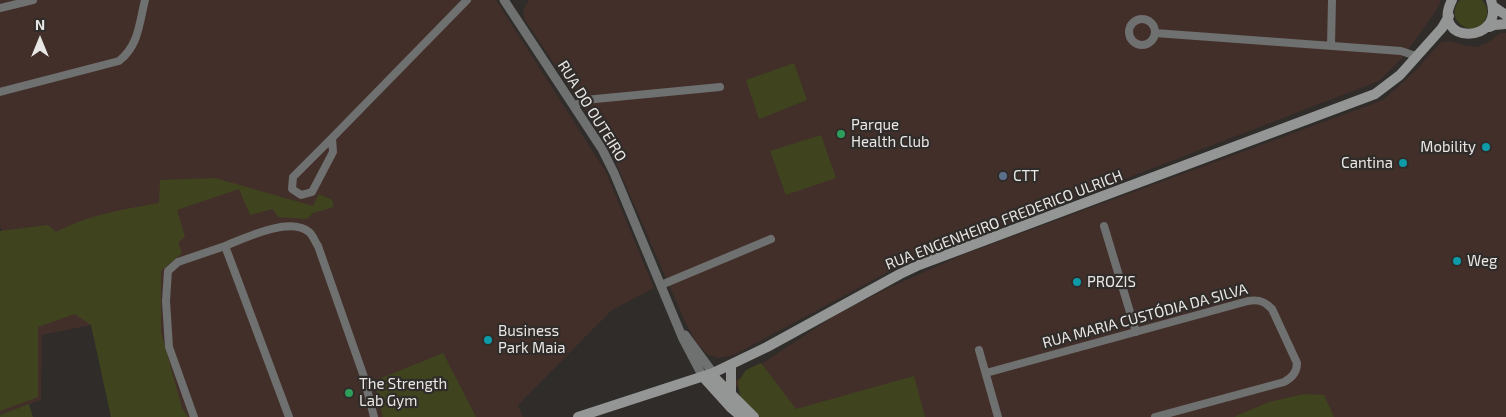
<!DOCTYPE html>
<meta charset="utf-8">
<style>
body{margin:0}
#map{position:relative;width:1506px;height:417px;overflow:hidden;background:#2f2c2a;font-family:"Exo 2",sans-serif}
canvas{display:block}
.north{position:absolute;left:15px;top:15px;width:50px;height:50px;-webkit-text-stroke:4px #2f2c2a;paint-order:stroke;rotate:0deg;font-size:14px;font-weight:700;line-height:20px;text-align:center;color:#e9e7e5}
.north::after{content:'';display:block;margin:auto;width:18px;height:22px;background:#e9e7e5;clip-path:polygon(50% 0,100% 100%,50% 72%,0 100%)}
</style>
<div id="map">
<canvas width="1506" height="417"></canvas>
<div class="north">N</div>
</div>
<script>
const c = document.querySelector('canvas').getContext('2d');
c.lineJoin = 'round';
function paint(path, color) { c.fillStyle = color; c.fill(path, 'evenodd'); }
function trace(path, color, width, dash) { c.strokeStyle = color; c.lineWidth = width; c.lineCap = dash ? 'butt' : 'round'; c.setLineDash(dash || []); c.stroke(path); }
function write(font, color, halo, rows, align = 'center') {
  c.font = font + ' "Exo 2",sans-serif'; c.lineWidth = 4.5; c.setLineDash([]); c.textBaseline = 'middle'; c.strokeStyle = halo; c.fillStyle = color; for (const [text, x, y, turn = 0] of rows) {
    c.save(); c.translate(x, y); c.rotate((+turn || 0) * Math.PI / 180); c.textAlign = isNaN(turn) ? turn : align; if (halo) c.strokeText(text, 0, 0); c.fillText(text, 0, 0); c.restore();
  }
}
paint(new Path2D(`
 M0 0H496L606 172 654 288 612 310 518 405 523 417H114L91 325 42 335 41 400 0 415V238L5 237 0 226Z
 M529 0H1441L1435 12 1403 57 1379 81 899 266 734 355 719 358 708 355 697 343 686 324 617 165 596 127 525 20 523 10Z
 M1500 33H1506V417H760L734 382 834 316 884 290 962 255 1383 100 1413 73 1441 42 1451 41 1463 45 1477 47 1490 41Z`), '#422f29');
paint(new Path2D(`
 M1460 0H1482C1486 5 1489 11 1486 18 1476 42 1441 20 1460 0Z
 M794 63 807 100 759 119 746 80Z
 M821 135 836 178 786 195 770 151Z
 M215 178 313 206 319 194 332 200 334 207 313 213 307 219 278 217 273 209 250 215 239 189 177 210 185 237 178 242 182 253 161 271V332L182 408 188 417H111L91 325 75 314 38 327V397L0 411V231L48 225 56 232C92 214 120 210 159 203L160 180Z
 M443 353 476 417H383L374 381Z
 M761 363 796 409 914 376 925 417H760L740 396 738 382 746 370Z
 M1304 394 1324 395 1334 417H1234L1269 402Z
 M29 404 33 417H0V415Z`), '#3f441f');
trace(new Path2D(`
 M0 8 33 0
 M1129 32a13 13 0 1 1 26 0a13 13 0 1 1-26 0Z
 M1155 33 1401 51 1416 56
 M1331 45 1332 0
 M0 92 119 61C139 45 139 24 145 0
 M574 106 585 100 720 87
 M332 138 467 0
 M332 138 333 152 312 192 301 195 292 189 293 177Z
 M1104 226 1136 332
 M661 285 771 239
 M979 350 998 417
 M986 373 1248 301C1258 299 1265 301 1272 309L1297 363C1297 372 1292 378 1284 382L1155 417
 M194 417 169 347 166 301 168 271 178 262 225 246
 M289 417 225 246C245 238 290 216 309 232 313 235 315 242 318 246L363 374 374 417`), '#6f7070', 8);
trace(new Path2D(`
 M504 0 602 149 614 173 683 339 703 377
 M685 335 713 373`), '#6f7070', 9);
trace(new Path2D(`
 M1452 0C1429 45 1506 45 1491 0
 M1494 7 1506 15
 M1489 27 1494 25 1506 24
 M713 373 716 379 754 417
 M703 377 731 408 742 417
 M731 392V365
 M578 417 713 373 767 347 900 274 919 265 1375 94 1400 75 1442 28 1449 16`), '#939695', 10);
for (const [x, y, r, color] of [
 [841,134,5,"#2e9e5b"],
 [1486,147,5,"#0f9aa8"],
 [1403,163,5,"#0f9aa8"],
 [1003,176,5,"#5c6f8a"],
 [1457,261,5,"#0f9aa8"],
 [1077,282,5,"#0f9aa8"],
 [488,340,5,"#0f9aa8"],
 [349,393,5,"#2e9e5b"]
]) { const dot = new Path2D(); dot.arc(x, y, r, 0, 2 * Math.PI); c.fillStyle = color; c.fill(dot); trace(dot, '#2f2c2a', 2); }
write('15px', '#e9e7e5', '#2f2c2a', [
 ["RUA DO OUTEIRO",592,111,58],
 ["RUA ENGENHEIRO FREDERICO ULRICH",1004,220,-21],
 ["RUA MARIA CUSTÓDIA DA SILVA",1145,316,-15]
]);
write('15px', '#e9e7e5', '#2f2c2a', [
 ["Parque",851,125],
 ["Health Club",851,142],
 ["Mobility",1476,147,"right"],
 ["Cantina",1393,163,"right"],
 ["CTT",1013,176],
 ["Weg",1467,261],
 ["PROZIS",1087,282],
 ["Business",498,331],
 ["Park Maia",498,348],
 ["The Strength",359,384],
 ["Lab Gym",359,401]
], 'left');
</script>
